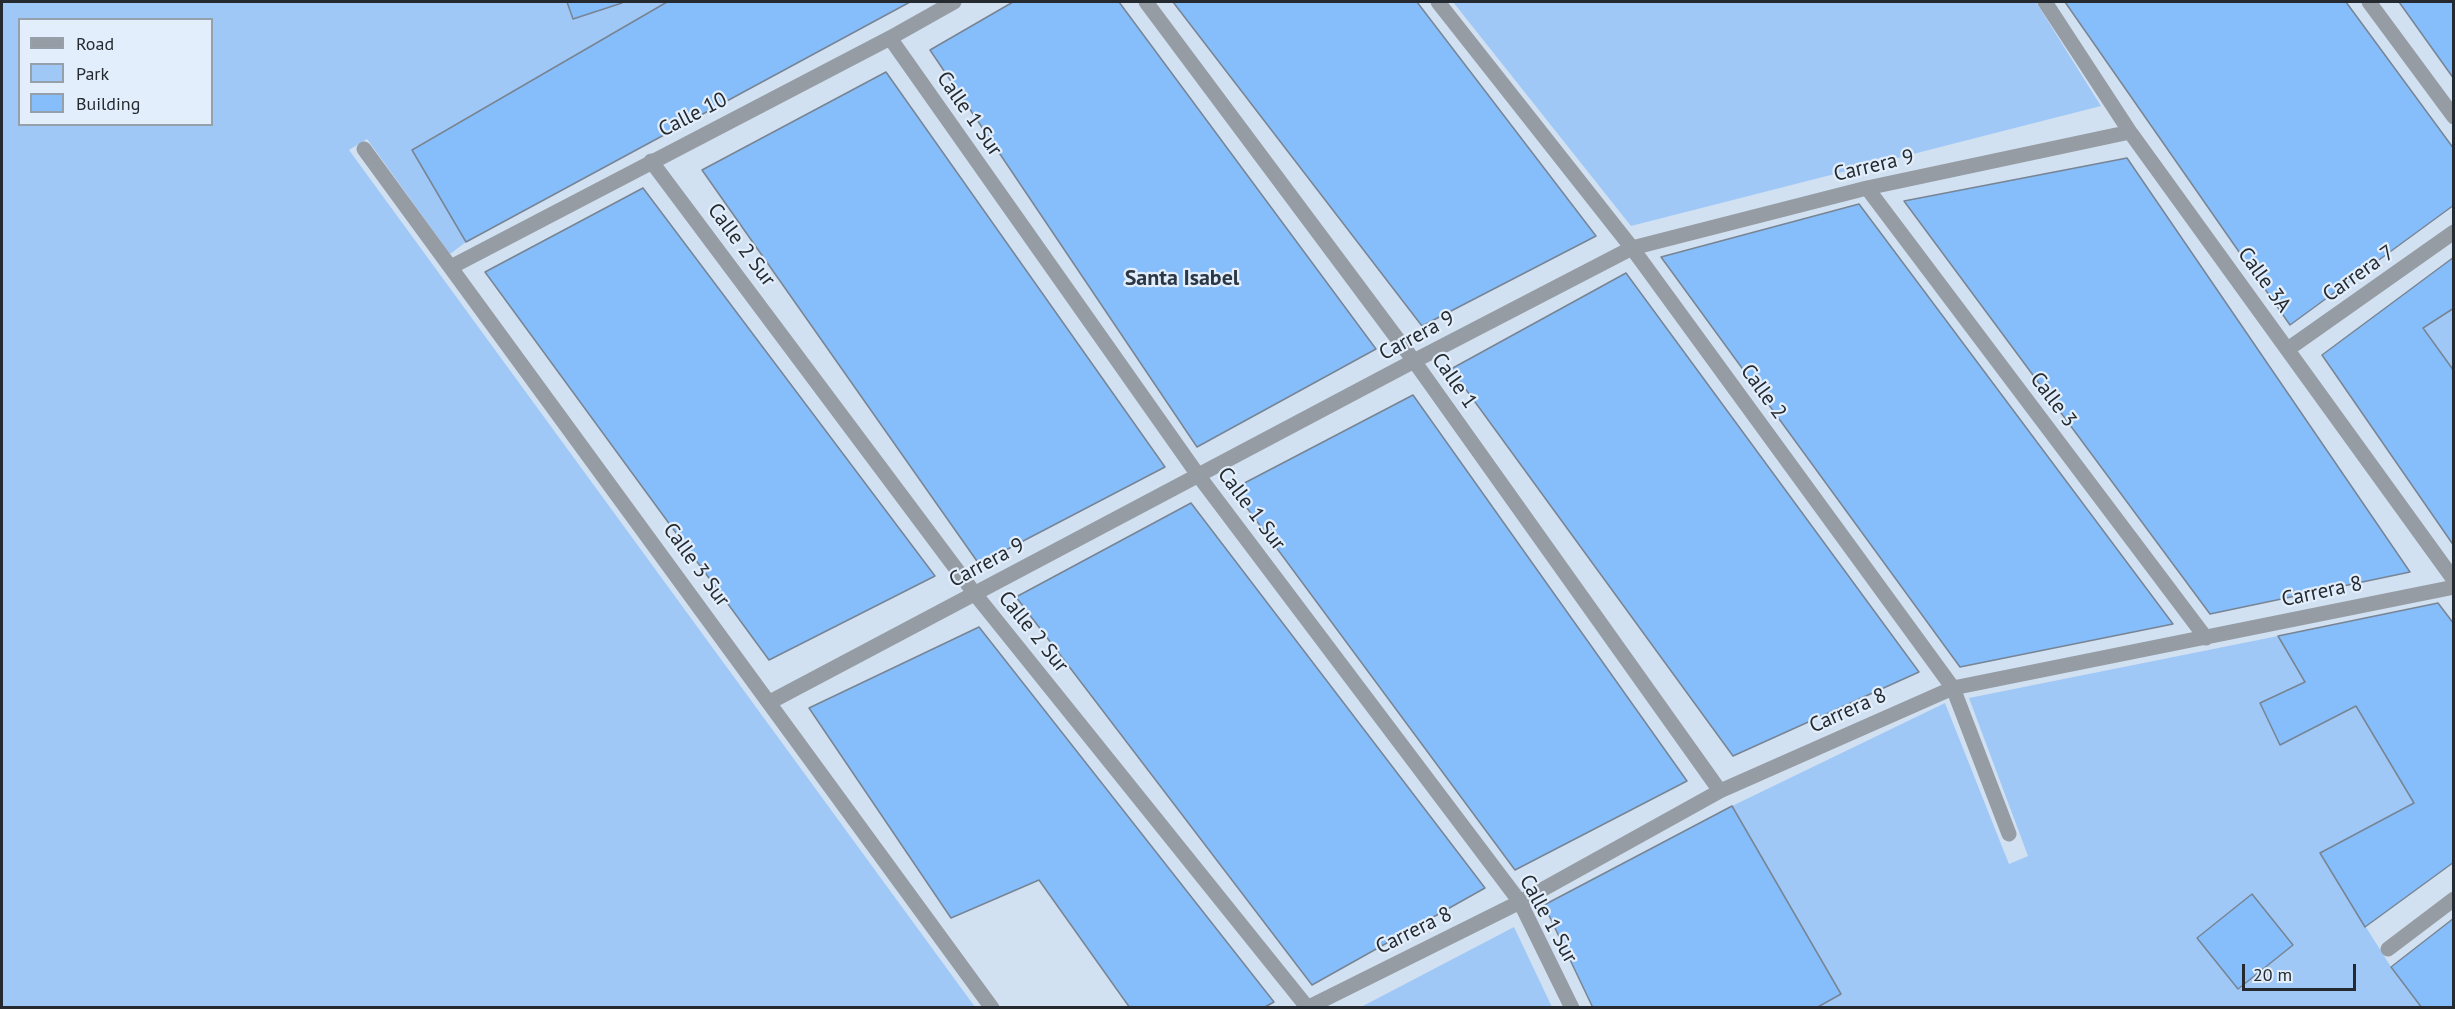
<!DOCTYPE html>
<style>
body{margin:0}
#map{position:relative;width:2455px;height:1009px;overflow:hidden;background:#d2e1f2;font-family:"PT Sans",sans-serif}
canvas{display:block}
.frame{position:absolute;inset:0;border:3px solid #242a30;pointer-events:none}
.legend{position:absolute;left:18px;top:18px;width:195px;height:108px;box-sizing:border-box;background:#e2eefb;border:2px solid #96a0aa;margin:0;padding:8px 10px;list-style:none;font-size:18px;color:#242a30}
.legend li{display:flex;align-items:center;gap:12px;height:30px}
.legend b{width:30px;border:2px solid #96a0aa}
.scale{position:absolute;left:2242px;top:964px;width:114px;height:27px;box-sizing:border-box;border:3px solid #242a30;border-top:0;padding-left:8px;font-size:18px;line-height:21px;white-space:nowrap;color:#242a30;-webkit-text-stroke:4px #e2eefb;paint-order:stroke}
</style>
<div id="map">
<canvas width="2455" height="1009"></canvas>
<div class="frame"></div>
<ul class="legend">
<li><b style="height:8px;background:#969ca3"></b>Road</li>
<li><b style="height:16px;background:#a0c8f6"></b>Park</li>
<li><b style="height:16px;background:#86bdfb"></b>Building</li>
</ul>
<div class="scale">20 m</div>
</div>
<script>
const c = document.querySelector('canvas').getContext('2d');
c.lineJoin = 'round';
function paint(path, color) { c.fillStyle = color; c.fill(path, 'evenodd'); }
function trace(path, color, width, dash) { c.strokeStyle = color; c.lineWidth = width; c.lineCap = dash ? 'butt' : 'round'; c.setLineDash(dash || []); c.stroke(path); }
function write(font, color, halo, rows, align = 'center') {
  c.font = font + ' "PT Sans",sans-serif'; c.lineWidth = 4.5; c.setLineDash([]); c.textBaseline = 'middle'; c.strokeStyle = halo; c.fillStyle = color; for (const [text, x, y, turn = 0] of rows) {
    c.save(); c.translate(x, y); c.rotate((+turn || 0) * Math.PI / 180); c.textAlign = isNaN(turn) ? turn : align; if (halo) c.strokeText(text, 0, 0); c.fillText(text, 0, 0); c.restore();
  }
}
paint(new Path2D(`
 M2 2H667L412 149 466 242 450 254 367 139 349 150 975 1007H2ZM20 20H212V124H20Z
 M1453 2H2036L2101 106 1631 226Z
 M2453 308V371L2423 328Z
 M2278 636 2305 682 2280 745 2356 706 2414 803 2320 854 2391 967 2422 1007H1816L1841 994 1732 806 1945 703 2009 864 2028 856 1969 698Z
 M1514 927 1552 1007H1361Z`), '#a0c8f6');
const building = new Path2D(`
 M567 2H621L622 3 573 19Z
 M667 2H910L466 242 412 150Z
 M1013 2H1119L1376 349 1197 447 930 50Z
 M1173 2H1417L1596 236 1422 326Z
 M2065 2H2346L2454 149V205L2290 325Z
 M2399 2H2454V79Z
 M886 72 1165 467 979 564 702 170Z
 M2127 158 2410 572 2210 614 1904 201Z
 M643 188 935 576 769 660 485 272Z
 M1859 204 2173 624 1960 667 1661 257Z
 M2454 257V308L2423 328 2454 371V546L2322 355Z
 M1626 273 1919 672 1733 756 1451 369Z
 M1413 395 1687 781 1515 870 1233 489Z
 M1191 503 1485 888 1312 985 1016 597Z
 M2438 603 2454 624V862L2365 927 2320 853 2414 803 2356 706 2280 745 2260 703 2305 682 2278 636Z
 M979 627 1274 1002 1263 1008H1130L1039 880 951 918 809 708Z
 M1732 806 1841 994 1816 1008H1593L1544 905Z
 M2252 894 2293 945 2238 989 2197 938Z
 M2454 918V1008H2422L2391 967Z`);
paint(building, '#86bdfb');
trace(building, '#778493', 1.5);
trace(new Path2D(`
 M1146 2 1414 361 1720 791
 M1438 2 1632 248 1953 688 2009 834
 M2045 2 2130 132 2454 580
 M2369 2 2454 117
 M890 38 1198 475 1520 902 1572 1008
 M364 149 992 1008
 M651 161 975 594 1307 1007
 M1867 188 2206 638
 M451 267 890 38 954 2
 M2288 349 2454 232
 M770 702 1414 361 1632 248 1867 188 2130 132
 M2388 949 2454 899
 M1307 1008 1520 902 1720 791 1953 688 2454 587`), '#969ca3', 15);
write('21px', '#242a30', '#e2eefb', [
 ["Calle 1 Sur",969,114,55],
 ["Calle 10",693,115,-27],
 ["Carrera 9",1874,166,-13],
 ["Calle 2 Sur",741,245,53],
 ["Carrera 7",2359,274,-35],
 ["Calle 3A",2264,280,54],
 ["Carrera 9",1417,336,-28],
 ["Calle 1",1454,381,55],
 ["Calle 2",1763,392,54],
 ["Calle 3",2053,400,53],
 ["Calle 1 Sur",1251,509,53],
 ["Carrera 9",987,563,-28],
 ["Calle 3 Sur",696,565,54],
 ["Carrera 8",2322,592,-12],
 ["Calle 2 Sur",1033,632,51],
 ["Carrera 8",1848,711,-24],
 ["Calle 1 Sur",1548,919,61],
 ["Carrera 8",1414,931,-26]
]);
write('bold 22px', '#2c3745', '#e2eefb', [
 ["Santa Isabel",1182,279]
]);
</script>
